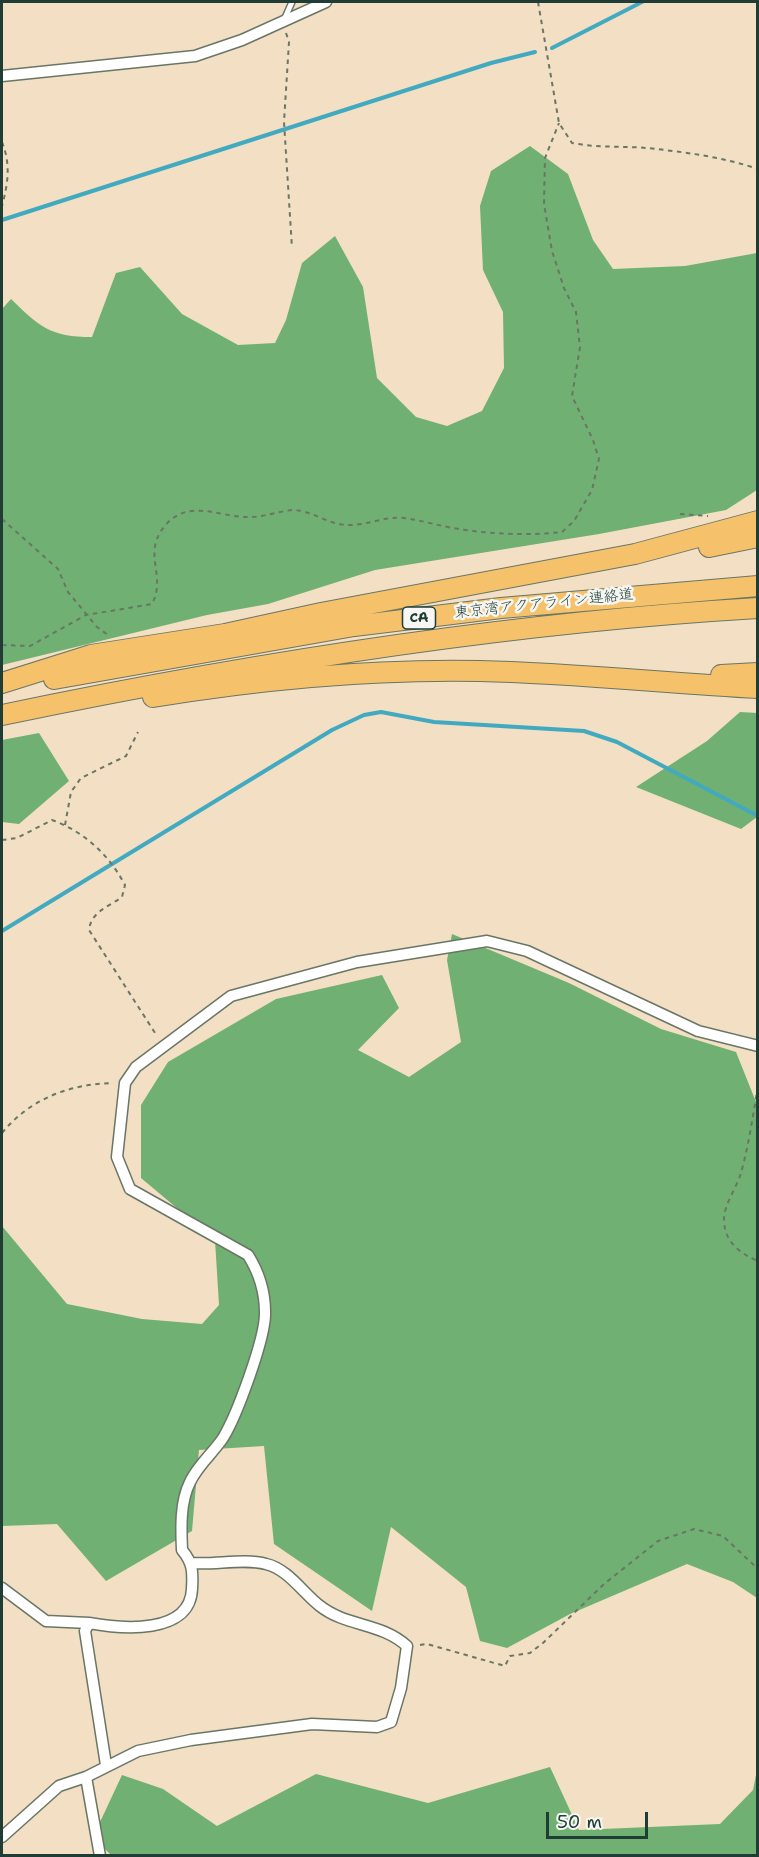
<!DOCTYPE html>
<meta charset="utf-8">
<style>
body{margin:0}
#map{position:relative;width:759px;height:1857px;overflow:hidden;background:#f2dfc4;font-family:"Shantell Sans",sans-serif}
canvas{display:block}
.frame{position:absolute;inset:0;border:3px solid #1f3d34;pointer-events:none}
.scale{position:absolute;left:546px;top:1812px;width:102px;height:27px;box-sizing:border-box;border:3px solid #1f3d34;border-top:0;padding-left:8px;font-size:18px;line-height:21px;white-space:nowrap;color:#1f3d34;-webkit-text-stroke:4px #f6f6f2;paint-order:stroke}
</style>
<div id="map">
<canvas width="759" height="1857"></canvas>
<div class="frame"></div>
<div class="scale">50 m</div>
</div>
<script>
const c = document.querySelector('canvas').getContext('2d');
c.lineJoin = 'round';
function paint(path, color) { c.fillStyle = color; c.fill(path, 'evenodd'); }
function trace(path, color, width, dash) { c.strokeStyle = color; c.lineWidth = width; c.lineCap = dash ? 'butt' : 'round'; c.setLineDash(dash || []); c.stroke(path); }
function write(font, color, halo, rows, align = 'center') {
  c.font = font + ' "Shantell Sans","Klee One",sans-serif'; c.lineWidth = 5; c.setLineDash([]); c.textBaseline = 'middle'; c.strokeStyle = halo; c.fillStyle = color; for (const [text, x, y, turn = 0] of rows) {
    c.save(); c.translate(x, y); c.rotate((+turn || 0) * Math.PI / 180); c.textAlign = isNaN(turn) ? turn : align; if (halo) c.strokeText(text, 0, 0); c.fillText(text, 0, 0); c.restore();
  }
}
paint(new Path2D(`
 M530 146 568 174 593 240 613 269 685 266 757 253V490L726 510 599 534 375 570 268 604 207 615 2 665V309L11 299C40 327 50 337 92 337L116 273 140 267 182 314 238 345 275 343 286 320 302 263 335 236 363 287 377 378 416 417 447 426 482 411 504 368 503 312 483 270 480 206 491 171Z
 M740 712 757 713V817L741 829 636 787 707 741Z
 M39 733 69 781 19 824 2 822V740Z
 M452 934 569 983 661 1029 736 1052 758 1107 757 1598 733 1582 687 1564 570 1614 507 1648 480 1641 466 1587 391 1527 372 1611 274 1544 264 1446 199 1450 192 1531 106 1581 57 1524 2 1526V1226L67 1304 142 1319 202 1324 219 1305 215 1240 141 1178V1105L168 1062 276 999 382 975 399 1008 358 1050 409 1077 461 1042 447 960Z
 M550 1767 579 1830 720 1824 753 1790 757 1770V1855L112 1856 93 1837 122 1775 163 1789 217 1826 316 1774 428 1803Z`), '#70b072');
trace(new Path2D(`
 M552 48 642 2
 M2 220 491 63 535 52
 M2 931 332 730 364 715 381 712 434 722 584 731 617 742 758 816`), '#41aac0', 4);
const lane = new Path2D(`
 M284 20 292 2`);
const street = new Path2D(`
 M2 76 195 56 242 40 326 2
 M2 1588 46 1621 89 1623
 M106 1765 85 1631 89 1623C122 1629 190 1635 192 1589 193 1572 193 1563 182 1550 181 1528 180 1502 190 1482 198 1465 213 1453 223 1438 237 1415 266 1337 265 1312 265 1292 258 1271 248 1255L130 1189 117 1157 125 1083 136 1067 231 996 357 962 487 941 527 951 698 1031 758 1046
 M86 1777 100 1856
 M2 1837 59 1786 86 1777 138 1751 191 1740 312 1724 377 1727 391 1722 401 1688 407 1646C380 1622 347 1627 320 1606 303 1593 288 1569 266 1564 245 1558 215 1565 192 1563`);
const highway = new Path2D(`
 M709 547 758 537
 M721 675 758 673
 M54 679 354 626 501 608 758 586
 M2 683 91 655 225 634 321 613 635 554 758 521
 M153 697C262 679 370 669 480 671 572 673 665 683 758 688
 M2 715C251 663 503 623 758 608`);
trace(lane, '#697666', 8);
trace(street, '#697666', 13);
trace(highway, '#697666', 22);
trace(new Path2D(`
 M538 2 559 123 572 143C598 148 622 146 647 148 684 152 723 157 758 169
 M286 33 289 42 284 122 292 248
 M2 142C11 165 8 183 2 206
 M680 514 708 516
 M2 519 58 569 68 592 97 627 108 635
 M2 645 30 646 86 615 152 604C167 576 142 554 164 527 188 496 221 519 253 517 266 516 280 511 293 510 312 510 330 526 350 525 368 525 386 516 404 518 420 520 436 525 453 528 487 534 527 536 562 532L574 521 592 490 599 459 593 440 572 396 580 347 576 312 564 288 552 251 544 204 545 158 559 123
 M65 825 71 792 81 778 126 756 138 732
 M2 840 17 838 52 820C85 832 109 855 125 885L122 897C108 907 91 912 89 930L157 1036
 M758 1086C753 1115 749 1144 741 1173 737 1187 723 1206 724 1221 725 1242 739 1253 758 1261
 M2 1133C30 1099 69 1084 113 1083
 M420 1645 427 1644 505 1666 510 1656 530 1653 543 1643 604 1584 658 1541 694 1529 723 1536 758 1569`), '#697666', 2, [4.5, 4.5]);
trace(lane, '#fff', 5);
trace(street, '#fff', 10);
trace(highway, '#f5c16b', 20);
for (const [x, y, w] of [
 [419,618,33]
]) { const box = new Path2D(); box.roundRect(x - w / 2, y - 11, w, 22, 4.5); c.fillStyle = '#f6f6f2'; c.fill(box); trace(box, '#1f3d34', 1.5); }
write('bold 14px', '#1f3d34', null, [
 ["CA",419,618]
]);
write('15px', '#1f3d34', '#f6f6f2', [
 ["東京湾アクアライン連絡道",544,604,-6]
]);
</script>
